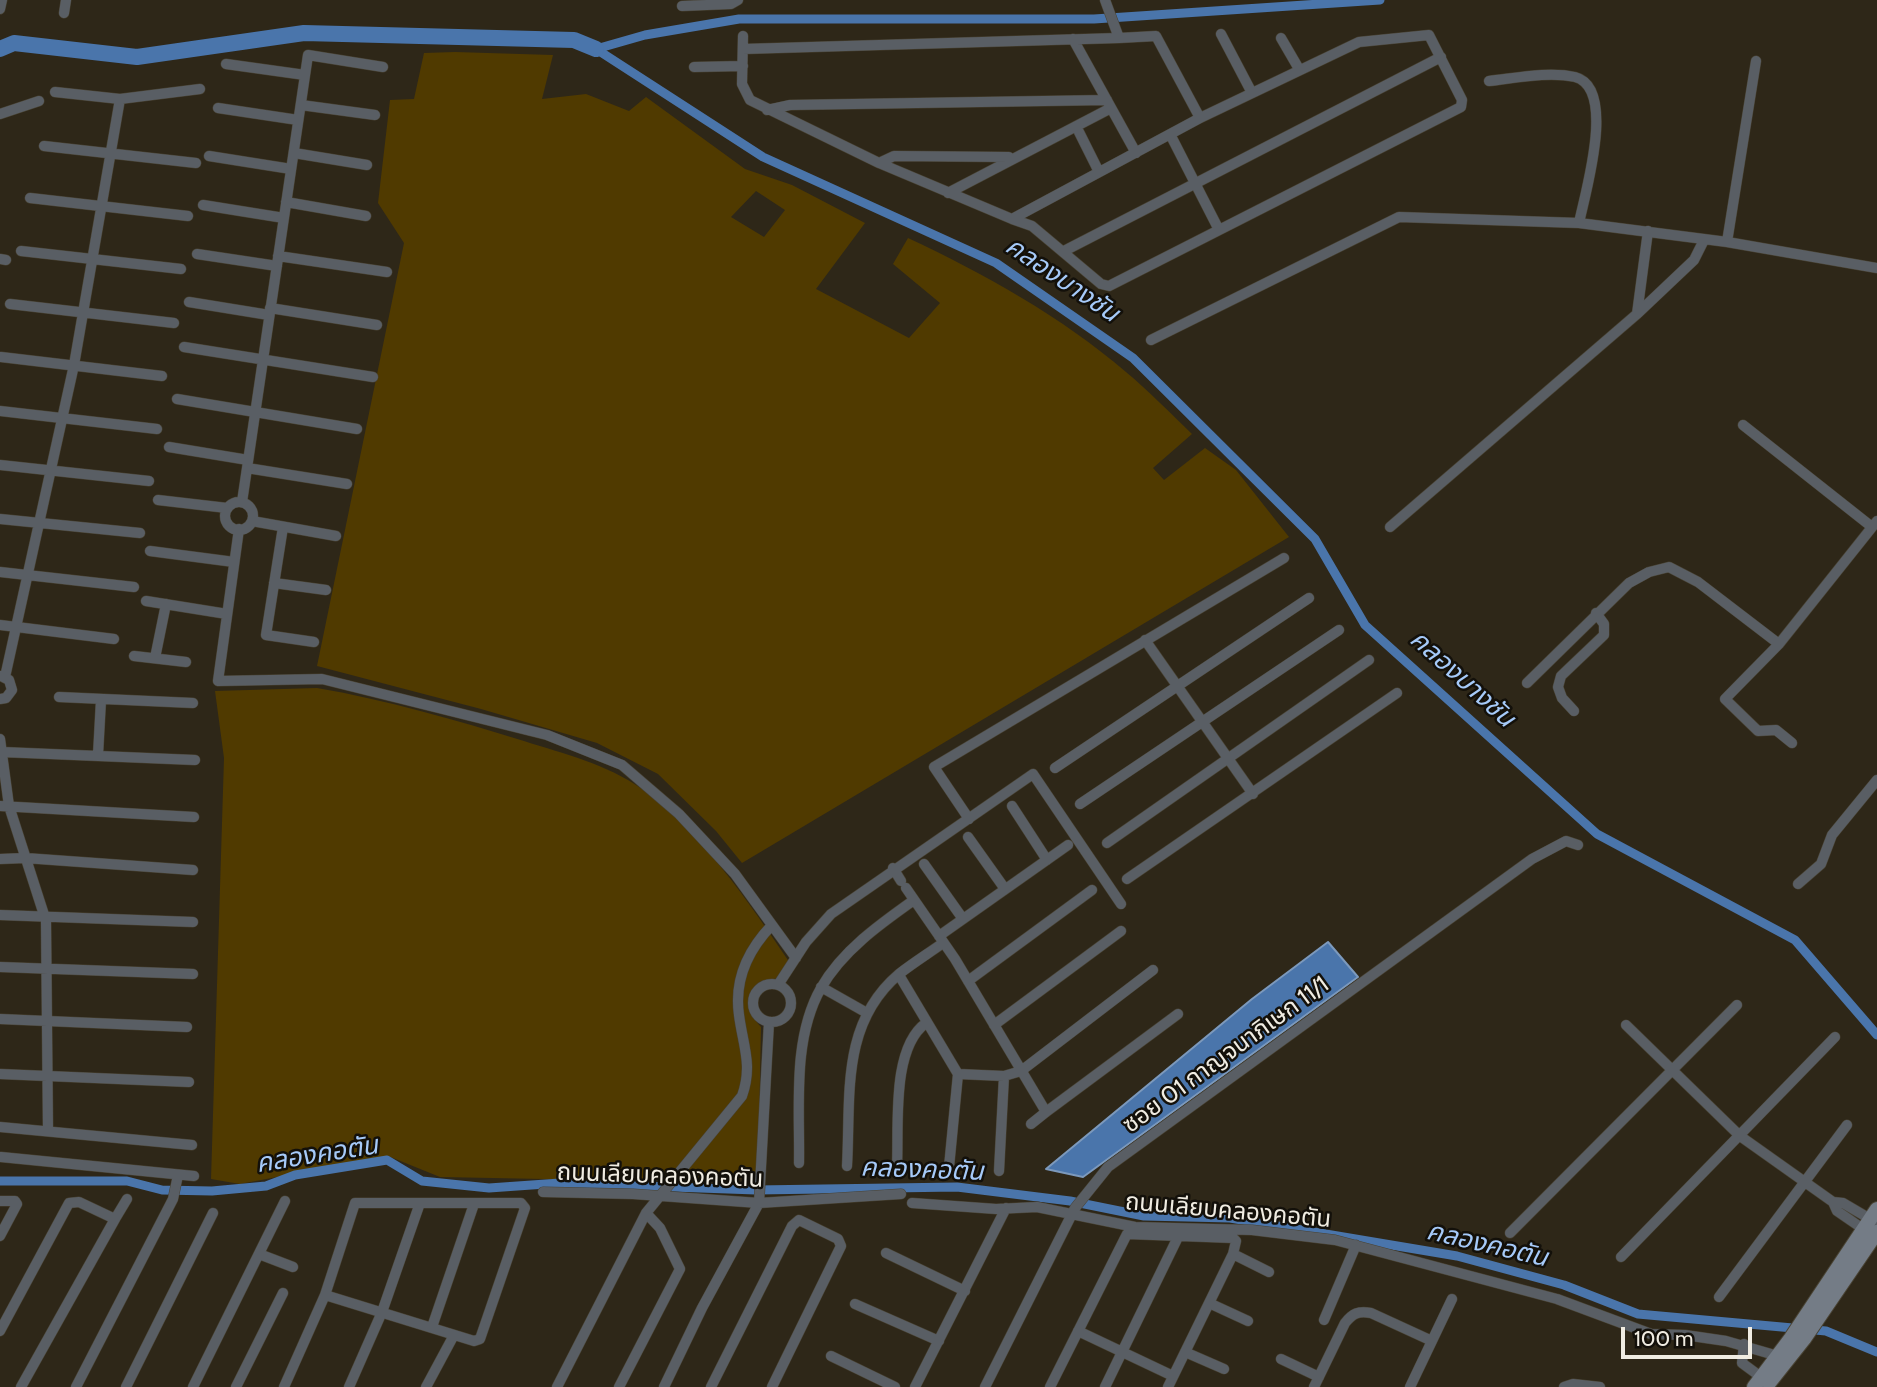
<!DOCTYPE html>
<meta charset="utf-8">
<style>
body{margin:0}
#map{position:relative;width:1877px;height:1387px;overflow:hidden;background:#2e2718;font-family:Cabin,sans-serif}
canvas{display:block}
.scale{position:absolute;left:1621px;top:1327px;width:131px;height:32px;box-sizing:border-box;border:4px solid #f0ece2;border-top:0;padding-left:9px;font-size:21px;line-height:24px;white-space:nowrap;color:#f0ece2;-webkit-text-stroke:5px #13100a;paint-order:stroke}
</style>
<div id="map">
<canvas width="1877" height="1387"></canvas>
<div class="scale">100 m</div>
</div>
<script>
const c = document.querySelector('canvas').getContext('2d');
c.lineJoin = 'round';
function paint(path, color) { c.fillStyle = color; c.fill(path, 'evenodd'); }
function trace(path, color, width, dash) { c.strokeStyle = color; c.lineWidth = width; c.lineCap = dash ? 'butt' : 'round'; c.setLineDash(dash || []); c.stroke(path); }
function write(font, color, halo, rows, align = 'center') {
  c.font = font + ' Cabin,"Noto Sans Thai",sans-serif'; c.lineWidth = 5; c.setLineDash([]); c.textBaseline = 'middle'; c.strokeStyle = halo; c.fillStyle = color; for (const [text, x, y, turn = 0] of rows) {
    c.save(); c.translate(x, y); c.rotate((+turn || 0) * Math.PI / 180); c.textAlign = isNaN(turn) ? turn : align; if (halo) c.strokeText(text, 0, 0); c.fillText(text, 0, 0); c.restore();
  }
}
paint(new Path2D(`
 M455 52 553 55 542 99 586 94 629 111 646 97 745 169 792 185 865 223 816 289 909 338 940 303 893 264 908 238C985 274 1062 317 1126 372 1149 391 1171 414 1192 434L1153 468 1164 480 1205 448 1236 470 1289 537 742 863 716 831 658 774 597 743 481 709 317 666 404 243 378 203 390 100 414 99 424 53ZM756 191 785 210 764 237 731 217Z
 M317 688C387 700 456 720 524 741 564 754 607 764 642 789 701 831 750 904 790 963 787 967 783 974 780 977 775 980 768 979 764 981 742 991 748 1013 761 1027L758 1178 595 1180 440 1177 388 1156 240 1184 211 1179 224 758 215 691Z`), '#503a00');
const water = new Path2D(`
 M1328 942 1358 977 1083 1177 1046 1169 1252 999Z`);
paint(water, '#4a75ab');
trace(water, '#7c99bc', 2);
trace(new Path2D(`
 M596 49 763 157 996 263 1133 358 1315 539 1365 625 1597 834 1795 940 1877 1035
 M596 49 645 35 739 19H1094L1380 0
 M0 1181H127L162 1190 212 1191 266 1186 295 1175 387 1160 422 1181 489 1188 560 1183 756 1190 957 1187 1070 1201 1144 1216 1230 1218 1457 1256 1564 1285 1638 1314 1826 1331 1877 1352`), '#4a75ab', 9);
trace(new Path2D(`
 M0 49 14 43 137 57 304 33 574 40 596 49`), '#4a75ab', 16);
const minor = new Path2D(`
 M682 6 731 4 738 0
 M0 9 2 0
 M64 13 66 0
 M1221 34 1252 93
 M743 36 742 84 750 100 879 163 1012 219 1032 226 1101 284 1109 286 1461 107 1462 100 1429 35 1359 42 1200 118 1012 219
 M1119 38 1156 36 1200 118
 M1281 38 1299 69
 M1073 39 1136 153
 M743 49 1119 38 1105 0
 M226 64 305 75
 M694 67 743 66
 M1489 81C1516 78 1549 71 1575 77 1617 88 1585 193 1579 223
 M55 92 120 99 200 89
 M301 105 375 115
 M218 108 298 120
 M767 110 790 105 1107 100
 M0 114 39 101
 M1079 132 1099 172
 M1171 136 1219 230
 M44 146 196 163
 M294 153 367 165
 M209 156 291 169
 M879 163 894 156 1009 157
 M948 193 1111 108
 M30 198 188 216
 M286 202 366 216
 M203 205 284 218
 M1727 242 1756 61
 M21 251 181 269
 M1064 251 1441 57
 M197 254 277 266
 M278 256 387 272
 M0 259 6 260
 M189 302 269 315
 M10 304 174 323
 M270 308 377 325
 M1637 314 1648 231
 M1151 340 1399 217 1579 223 1727 242 1877 268
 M184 347 373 377
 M1 357 162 376
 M177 399 357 429
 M0 411 157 429
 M1743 425 1872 527
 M169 447 248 460
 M0 465 149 481
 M247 468 347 484
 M158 500 227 508
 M242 502 308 55 383 67
 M225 516a14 14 0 1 1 28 0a14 14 0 1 1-28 0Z
 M0 519 140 533
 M252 521 336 536
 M283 527 266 635 314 642
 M1390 527 1637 314 1694 260 1704 240
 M239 529 218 681 322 679 547 735 622 765 679 814 735 874 796 958
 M150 551 234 562
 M0 572 134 587
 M274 583 326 590
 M146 601 227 614
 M0 625 114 639
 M1145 640 1253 794
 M1779 644 1725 699 1758 731 1776 730 1792 743
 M134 656 186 662
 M155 658 166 604
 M5 677 74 365 120 99
 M1527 683 1629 583 1649 572 1669 567 1698 582 1779 644 1877 521
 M59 697 193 703
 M0 699 6 698 12 690 9 680 1 676
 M1574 711 1562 698 1558 687 1561 676 1604 635V624L1596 613
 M0 739 9 806 46 921 48 1130
 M2 752 195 760
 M98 755 101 700
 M1055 768 1309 598
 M1080 804 1339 630
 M0 806 194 817
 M1012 806 1047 860
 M969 819 934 767 1284 558
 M968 837 1005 889
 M1107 843 1369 660
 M0 859 25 858 193 870
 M924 864 963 919
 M893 868 901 881
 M1127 879 1397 693
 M1798 884 1821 864 1832 835 1877 780
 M906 888 955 959 1046 1112 1178 1014
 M0 915 193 922
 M939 936 1068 845
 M0 967 193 974
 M899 975 958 1074 949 1167
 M968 981 1092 890
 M753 1003a19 19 0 1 1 38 0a19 19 0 1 1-38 0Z
 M778 985 806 942 831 914 1033 774 1121 904
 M821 987 867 1013
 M0 1019 187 1027
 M994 1025 1121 931
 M1626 1025 1740 1136 1833 1202 1837 1211 1869 1233
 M0 1074 189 1082
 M958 1074 1004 1076 1021 1071 1153 970
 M1031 1124 1046 1112
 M0 1127 192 1145
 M1 1157 194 1176
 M799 1163C800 1107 792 1039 821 988 842 951 880 924 914 900
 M847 1166C851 1096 840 1024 899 974 913 963 929 953 943 943
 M897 1166C899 1126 891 1048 926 1023
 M999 1171 1004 1076
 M543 1192 633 1194 759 1203 901 1194
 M0 1201H15L17 1204 0 1236
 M1833 1202 1843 1203 1877 1223
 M912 1203 996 1209 1037 1207 1135 1227 1252 1230 1335 1240 1557 1299 1651 1334 1685 1335 1726 1341 1778 1356
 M115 1219 127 1199
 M1510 1233 1737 1005
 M886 1253 965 1291
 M259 1254 293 1267
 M1233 1254 1269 1272
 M1621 1257 1835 1037
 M1719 1297 1847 1125
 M1209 1303 1248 1321
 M855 1304 939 1341
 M1324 1320 1356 1245
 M432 1327 474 1204
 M0 1331 69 1203 79 1202 115 1219 21 1387
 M1078 1331 1173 1376
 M1744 1344 1742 1363 1761 1377
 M1185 1352 1224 1369
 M831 1356 895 1387
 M1281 1359 1319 1377
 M76 1387 173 1199 178 1175
 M126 1387 213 1213
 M193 1387 285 1201
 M236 1387 283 1293
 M284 1387 325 1295 355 1203H521L525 1208 480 1339 474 1341 325 1295
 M349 1387 382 1312 420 1203
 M426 1387 454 1335
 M557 1387 646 1213 742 1096C753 1065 743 1046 739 1015 734 980 748 950 772 925
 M619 1387 680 1269 660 1228 646 1213
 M664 1387 702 1308 759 1203 769 1022
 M711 1387 792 1226 799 1220 838 1239 841 1246 772 1387
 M915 1387 1006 1208
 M985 1387 1075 1208 1108 1167 1532 859 1566 841 1578 845
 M1050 1387 1127 1234 1233 1238 1236 1241 1233 1254 1168 1387
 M1105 1387 1179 1235
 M1314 1387 1345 1323C1353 1313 1358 1311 1371 1313L1432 1341
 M1410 1387 1452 1299
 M1564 1387 1573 1384 1600 1387`);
const secondary = new Path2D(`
 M1769 1383 1804 1339 1877 1232
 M1754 1387 1791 1338 1877 1209`);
trace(minor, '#494334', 11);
trace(secondary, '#494334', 16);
trace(minor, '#595e64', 10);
trace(secondary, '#747c86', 14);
write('24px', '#f0ece2', '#13100a', [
 ["ซอย 01 กาญจนาภิเษก 11/1",1226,1055,-36],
 ["ถนนเลียบคลองคอตัน",660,1176,2],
 ["ถนนเลียบคลองคอตัน",1228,1211,5]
]);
write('italic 26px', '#a6caf9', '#13100a', [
 ["คลองบางชัน",1062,280,34],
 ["คลองบางชัน",1462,679,42],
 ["คลองคอตัน",317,1155,-9],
 ["คลองคอตัน",922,1170,2],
 ["คลองคอตัน",1487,1245,13]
]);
</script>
